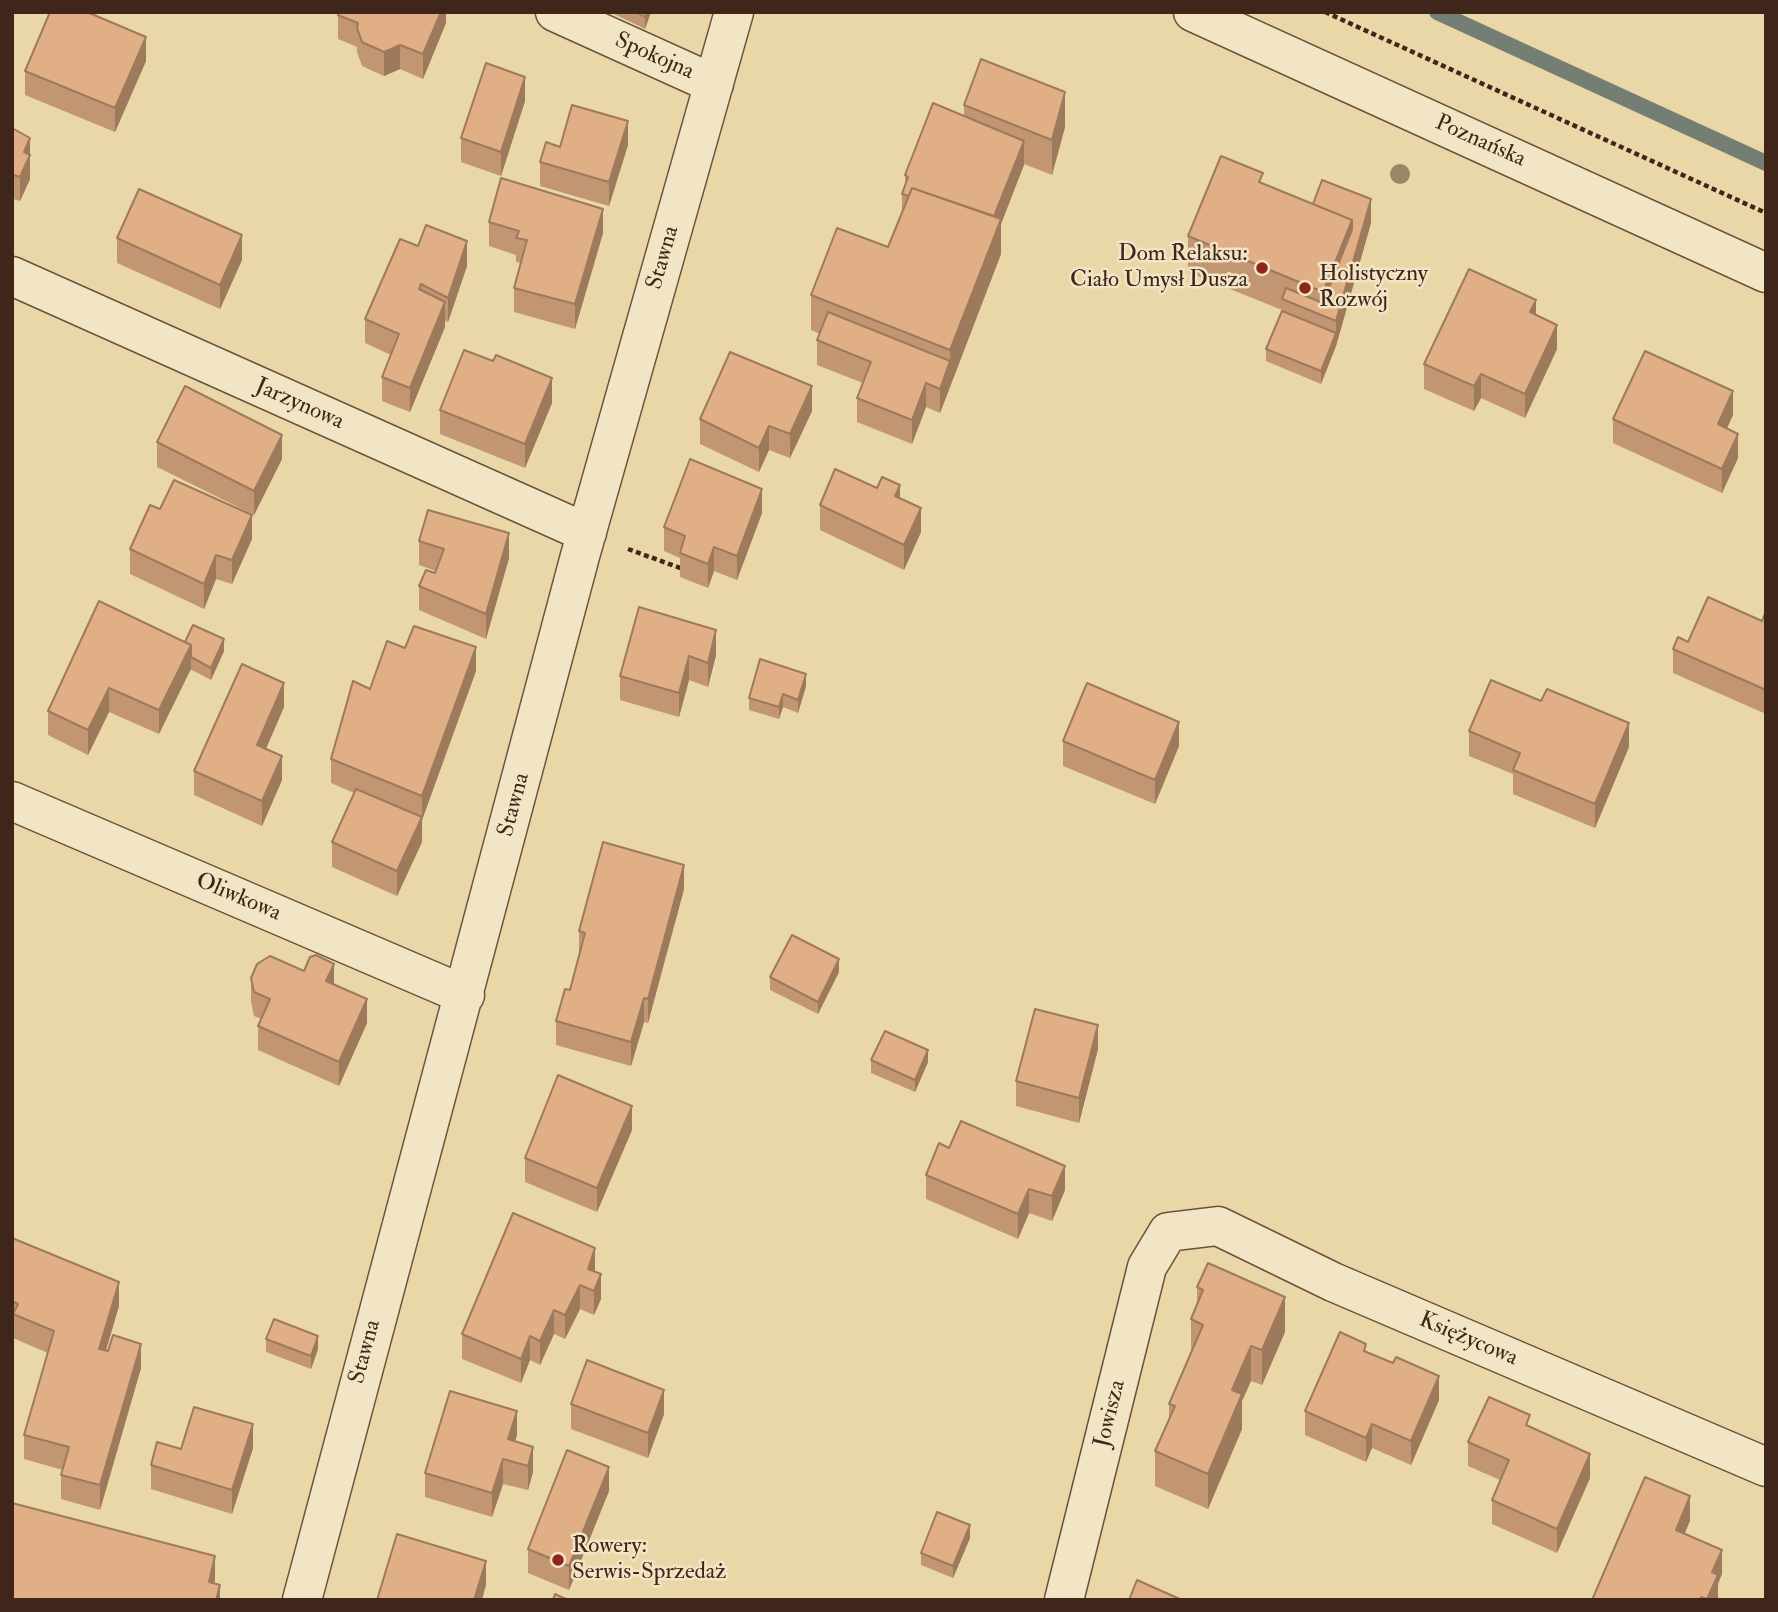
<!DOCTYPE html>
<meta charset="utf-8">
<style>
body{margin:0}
#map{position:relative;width:1778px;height:1612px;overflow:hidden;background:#e9d7a7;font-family:"IM FELL Double Pica",serif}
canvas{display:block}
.frame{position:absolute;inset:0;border:14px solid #40261a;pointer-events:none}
</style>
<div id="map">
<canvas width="1778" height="1612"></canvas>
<div class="frame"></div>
</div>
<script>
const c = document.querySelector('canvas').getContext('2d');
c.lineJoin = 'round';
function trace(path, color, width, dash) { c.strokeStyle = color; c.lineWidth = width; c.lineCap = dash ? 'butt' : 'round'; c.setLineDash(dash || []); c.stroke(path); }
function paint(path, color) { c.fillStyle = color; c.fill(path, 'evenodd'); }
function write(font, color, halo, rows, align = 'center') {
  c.font = font + ' "IM FELL Double Pica",serif'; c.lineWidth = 5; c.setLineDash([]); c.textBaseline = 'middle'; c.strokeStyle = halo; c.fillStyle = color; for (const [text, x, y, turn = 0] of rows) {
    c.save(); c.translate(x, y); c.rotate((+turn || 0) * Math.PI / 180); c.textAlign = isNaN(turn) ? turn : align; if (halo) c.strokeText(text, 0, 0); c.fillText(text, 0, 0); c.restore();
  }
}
trace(new Path2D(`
 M1437 12 1766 163`), '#757e72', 16);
const minor = new Path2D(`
 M555 12 714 84
 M1193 12 1766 273
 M12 276 587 533
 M12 801 465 995
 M302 1600 580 556 734 12
 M1064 1600 1147 1267 1168 1232 1218 1226 1333 1282 1766 1467`);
trace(minor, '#6a523d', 41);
trace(new Path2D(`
 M1325 12 1766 213
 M628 549 683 569`), '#40261a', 4.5, [5, 3.5]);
trace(minor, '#f1e5c6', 38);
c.fillStyle = '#9a8665';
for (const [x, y] of [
 [1400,174]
]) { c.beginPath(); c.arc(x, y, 10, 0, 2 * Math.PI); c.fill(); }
paint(new Path2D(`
 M446 12V23L423 79 400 69 384 76 362 66 357 52V47L338 39V15Z
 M610 12H651L645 29Z
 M146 61 115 132 25 95V71Z
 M525 101 501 176 461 162V138Z
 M964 105 1065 127 1052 175 1024 164 1001 224V254L940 413 926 407 912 444 857 422V398L863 383 817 365V340L820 334 811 330V295L888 247 902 214V194L905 184V175L964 116Z
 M12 128 30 162V179L20 201 13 199 12 200Z
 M628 145 609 206 540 186V162L560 147Z
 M1263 183 1313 204 1371 223 1336 346 1321 384 1266 361V349L1282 310 1188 272V236Z
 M489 222 603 233 575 329 514 312V288L521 263 516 262V255L489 246Z
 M117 238 242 260 220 309 117 263Z
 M400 239 467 266 448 322 445 321V327L410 412 382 401V377L391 355 365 343V319Z
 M1536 315 1557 349 1525 418 1481 398 1474 411 1424 389V364Z
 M552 403 525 468 440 434V410Z
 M812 411 790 458 769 450 759 472 700 444V419Z
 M1733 415 1727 428 1738 458 1722 493 1613 443V419Z
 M157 442 282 459 254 515 157 467Z
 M900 498 921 532 904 570 820 530V505Z
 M160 509 252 539 232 584 216 579 204 609 130 574V549Z
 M762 513 737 580 714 571 708 588 680 577V558L664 551V527Z
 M419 541 509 558 486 639 419 610V586L435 573 436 571 419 565Z
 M639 607 716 655 708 687 689 680 679 717 620 700V676Z
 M1766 611V714L1673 673V649L1688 642 1762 621Z
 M185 642 224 651 211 680 190 669 159 734 109 712 88 755 48 735V711Z
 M405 648 476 671 422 820V842L397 896 332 867V842L354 793 331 783V759L370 689Z
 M806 686 798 713 783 707 779 719 749 710V698Z
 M1541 701 1629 747 1595 828 1513 794V774L1469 756V731Z
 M284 707 266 749 282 780 262 826 194 795V771Z
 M1063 741 1179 746 1155 804 1063 766Z
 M684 889 648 1023 644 1022 631 1066 556 1045V1021L570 990 579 956V931Z
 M839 972 818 1014 770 990V977Z
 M251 978 334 985 367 1023 339 1086 258 1050V1026L261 1019 254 1016 251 1002Z
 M1098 1049 1079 1123 1016 1106V1081Z
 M871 1060 928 1062 915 1092 871 1073Z
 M632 1130 597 1212 525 1182V1158Z
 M949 1148 1065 1190 1052 1221 1029 1213 1018 1239 926 1199V1175Z
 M12 1238 119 1306 106 1351 141 1368 100 1510 61 1499V1475L63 1470 24 1459V1435L48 1353 13 1338V1326L12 1325Z
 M1208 1263 1285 1332 1262 1385 1251 1381 1242 1401V1429L1208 1509 1155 1486V1451L1169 1419V1404L1191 1354V1319L1197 1305V1287Z
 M595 1272 601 1299 594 1315 580 1309 565 1339 554 1334 540 1365 530 1360 521 1383 462 1359V1334Z
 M266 1339 318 1349 311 1369 266 1352Z
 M1366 1352 1439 1400 1411 1465 1372 1448 1366 1462 1305 1435V1411Z
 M571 1404 664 1414 648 1458 571 1429Z
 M1530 1427 1590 1478 1557 1553 1492 1524V1500L1500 1480 1468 1466V1442Z
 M517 1435 515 1442 533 1472 528 1490 503 1484 492 1517 425 1497V1473Z
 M253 1448 232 1514 151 1489V1465L181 1449Z
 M609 1491 569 1590 528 1573V1549Z
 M970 1538 953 1578 921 1565V1553Z`), '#c29672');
paint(new Path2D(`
 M441 12H446V23L423 79V54Z
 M646 12H651L645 29V17Z
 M146 37V61L115 132V108Z
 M400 45V69L384 76V52Z
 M525 77V101L501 176V152Z
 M1065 92V127L1052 175V140Z
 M628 121V145L609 206V182Z
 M30 138V179L20 201V177L24 152Z
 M1024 141V165L1001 224V254L940 413V389L950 361V350L991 224Z
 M13 175V199L12 200V176Z
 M1371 199V223L1336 346 1321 384V371L1336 333V321Z
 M603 209V233L575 329V304Z
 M1352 220V255L1323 316V292Z
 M242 235V260L220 309V285Z
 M467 241V266L448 322V298Z
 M1536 300V324L1530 312Z
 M445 302V327L410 412V388Z
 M1557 325V349L1525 418V394Z
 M1481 374V398L1474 411V386Z
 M552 378V403L525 468V444Z
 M926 383V407L912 444V420Z
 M812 386V411L790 458V434Z
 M1733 391V415L1718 448V424Z
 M769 426V450L759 472V448Z
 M1738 434V458L1722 493V469Z
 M282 435V459L254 515V491Z
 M900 485V509L895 496Z
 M762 489V513L737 580V556Z
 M921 508V532L904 570V545Z
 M252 515V539L232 584V560Z
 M509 533V558L486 639V614Z
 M714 547V571L708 588V564Z
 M216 555V579L204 609V584Z
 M716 630V655L708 687V663Z
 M224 639V651L211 680V668Z
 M191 645V669L159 734V710Z
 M476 647V671L422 820V796Z
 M689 656V680L679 717V693Z
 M806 674V686L798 713V700Z
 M284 683V707L257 769V745Z
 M109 688V712L88 755V730Z
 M783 694V707L779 719V707Z
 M1179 722V746L1155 804V780Z
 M1629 723V747L1595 828V804Z
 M282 756V780L262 826V801Z
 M422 817V842L397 896V871Z
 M684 865V889L648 1023V999Z
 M839 959V972L818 1014V1002Z
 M334 964V988L326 981Z
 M644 998V1022L631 1066V1042Z
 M367 999V1023L339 1086V1062Z
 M1098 1025V1049L1079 1123V1098Z
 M928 1050V1062L915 1092V1080Z
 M632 1106V1130L597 1212V1188Z
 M1065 1166V1190L1052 1221V1196Z
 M1029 1189V1213L1018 1239V1214Z
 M595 1248V1273L588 1269Z
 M601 1274V1299L594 1315V1291Z
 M119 1282V1306L99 1373V1349Z
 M580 1285V1309L565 1339V1315Z
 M1285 1297V1332L1262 1385V1350Z
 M554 1310V1334L540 1365V1341Z
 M318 1336V1349L311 1369V1356Z
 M530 1336V1360L521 1383V1359Z
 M141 1344V1368L100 1510V1485Z
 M1251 1346V1381L1242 1401V1429L1208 1509V1474L1232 1390Z
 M1439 1376V1400L1411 1465V1441Z
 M664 1390V1414L648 1458V1433Z
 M517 1411V1435L509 1461 508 1439Z
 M253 1424V1448L232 1514V1490Z
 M1372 1424V1448L1366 1462V1438Z
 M533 1447V1472L528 1490V1466Z
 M1590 1454V1478L1557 1553V1529Z
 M503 1459V1484L492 1517V1493Z
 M609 1467V1491L569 1590V1566Z
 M1690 1496V1521L1676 1554V1530Z
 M970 1525V1538L953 1578V1566Z
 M1722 1550V1574L1718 1584V1599L1707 1600 1712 1572Z
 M215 1556V1580L210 1600 209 1582Z
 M486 1561V1585L482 1600H474Z
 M220 1585V1600H216Z`), '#9e7a5d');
const building = new Path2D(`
 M50 12H87L146 37 115 108 25 71Z
 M339 12H441L423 54 400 45 384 52 362 42 357 28 358 23 338 15Z
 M636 12H646L645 17Z
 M981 59 1065 92 1052 140 964 105Z
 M486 63 525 77 501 152 461 138Z
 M933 103 1024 141 994 216 912 188 909 196 902 194 908 177 905 175Z
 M572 105 628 121 609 182 540 162 546 142 560 147Z
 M12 128 30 138 24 152 30 155 20 177 13 175 12 176Z
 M1221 156 1263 173 1259 182 1352 220 1323 292 1188 236Z
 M501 178 603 209 575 304 514 288 527 240 516 238 519 231 489 222Z
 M1322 180 1371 199 1336 321 1282 299 1286 288 1323 303 1352 230V220L1313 204Z
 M912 188 1001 219 950 350 811 295 837 228 888 247Z
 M139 189 242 235 220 285 117 238Z
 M426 225 467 241 448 298 421 284 419 289 445 302 410 388 382 377 399 334 365 319 400 239 418 246Z
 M1469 269 1536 300 1530 312 1557 325 1525 394 1481 374 1474 386 1424 364Z
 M1282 311 1336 333 1321 371 1266 349Z
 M828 312 950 361 940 389 926 383 912 420 857 398 871 362 817 340Z
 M464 350 493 361 496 355 552 378 525 444 440 410Z
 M1645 351 1733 391 1718 424 1738 434 1722 469 1613 419Z
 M730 352 812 386 790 434 769 426 759 448 700 419Z
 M185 386 282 435 254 491 157 442Z
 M690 459 762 489 737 556 714 547 708 564 680 553 685 536 664 527Z
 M835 469 877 488 882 477 900 485 895 496 921 508 904 545 820 505Z
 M174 480 252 515 232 560 216 555 204 584 130 549 150 505 160 509Z
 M428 510 509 533 486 614 419 586 426 570 435 573 444 549 419 541Z
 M1708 597 1762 621 1766 611V690L1673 649 1678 637 1688 642Z
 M99 601 191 645 159 710 109 688 88 730 48 711Z
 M639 607 716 630 708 663 689 656 679 693 620 676Z
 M193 625 224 639 211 668 191 657V645L185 642Z
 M414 626 476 647 422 796 331 759 353 681 370 689 387 641 405 648Z
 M760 659 806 674 798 700 783 694 779 707 749 698Z
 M242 664 284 683 257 745 282 756 262 801 194 771Z
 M1491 680 1541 701 1547 689 1629 723 1595 804 1513 770 1520 753 1469 731Z
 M1087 683 1179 722 1155 780 1063 741Z
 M356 789 422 817 397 871 332 842Z
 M603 842 684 865 648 999 644 998 631 1042 556 1021 565 989 570 990 585 933 579 931Z
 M792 935 839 959 818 1002 770 977Z
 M316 955 334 964 326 981 367 999 339 1062 258 1026 270 999 254 992 251 978 257 964 270 956 304 971 310 957Z
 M1035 1009 1098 1025 1079 1098 1016 1081Z
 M885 1031 928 1050 915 1080 871 1060Z
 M558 1075 632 1106 597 1188 525 1158Z
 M961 1121 1065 1166 1052 1196 1029 1189 1018 1214 926 1175 939 1143 949 1148Z
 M513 1213 595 1248 588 1269 601 1274 594 1291 580 1285 565 1315 554 1310 540 1341 530 1336 521 1359 462 1334Z
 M12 1238 119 1282 99 1349 108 1351 113 1335 141 1344 100 1485 61 1475 69 1447 24 1435 54 1331 13 1314 18 1304 12 1301Z
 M1208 1263 1285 1297 1262 1350 1251 1346 1232 1390 1242 1394 1208 1474 1155 1451 1175 1406 1169 1404 1203 1325 1191 1319 1203 1290 1197 1287Z
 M274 1319 318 1336 311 1356 266 1339Z
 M1340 1332 1366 1344 1364 1351 1393 1363 1396 1357 1439 1376 1411 1441 1372 1424 1366 1438 1305 1411Z
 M587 1360 664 1390 648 1433 571 1404Z
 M450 1391 517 1411 508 1439 533 1447 528 1466 503 1459 492 1493 425 1473Z
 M1489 1397 1530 1415 1526 1425 1590 1454 1557 1529 1492 1500 1509 1460 1468 1442Z
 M194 1407 253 1424 232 1490 151 1465 157 1442 181 1449Z
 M567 1450 609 1467 569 1566 528 1549Z
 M1645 1477 1690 1496 1676 1530 1722 1550 1712 1572 1718 1575 1707 1599 1701 1597 1700 1600H1592Z
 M12 1503 215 1556 209 1582 220 1585 216 1600H12Z
 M937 1512 970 1525 953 1566 921 1553Z
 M397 1534 486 1561 474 1600H377Z
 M1137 1580 1182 1600H1129Z
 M555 1594 568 1600H553Z`);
paint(building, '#e1af85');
trace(building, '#9e7a5d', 2);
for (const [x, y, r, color] of [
 [1262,268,7,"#8f2418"],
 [1305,288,7,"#8f2418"],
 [558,1560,7,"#8f2418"]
]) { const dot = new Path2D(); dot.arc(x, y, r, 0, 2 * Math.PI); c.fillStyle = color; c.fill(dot); trace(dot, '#f1e5c6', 2.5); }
write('23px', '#40261a', '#f1e5c6', [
 ["Spokojna",654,57,24],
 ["Poznańska",1480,142,24],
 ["Stawna",664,258,-74],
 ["Jarzynowa",299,405,24],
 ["Stawna",515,805,-75],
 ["Oliwkowa",238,898,23],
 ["Księżycowa",1468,1340,23],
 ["Stawna",366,1352,-75],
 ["Jowisza",1111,1414,-76]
]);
write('23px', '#40261a', '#f1e5c6', [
 ["Dom Relaksu:",1248,255,"right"],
 ["Ciało Umysł Dusza",1248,281,"right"],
 ["Holistyczny",1319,275],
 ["Rozwój",1319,301],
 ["Rowery:",572,1547],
 ["Serwis-Sprzedaż",572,1573]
], 'left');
</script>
